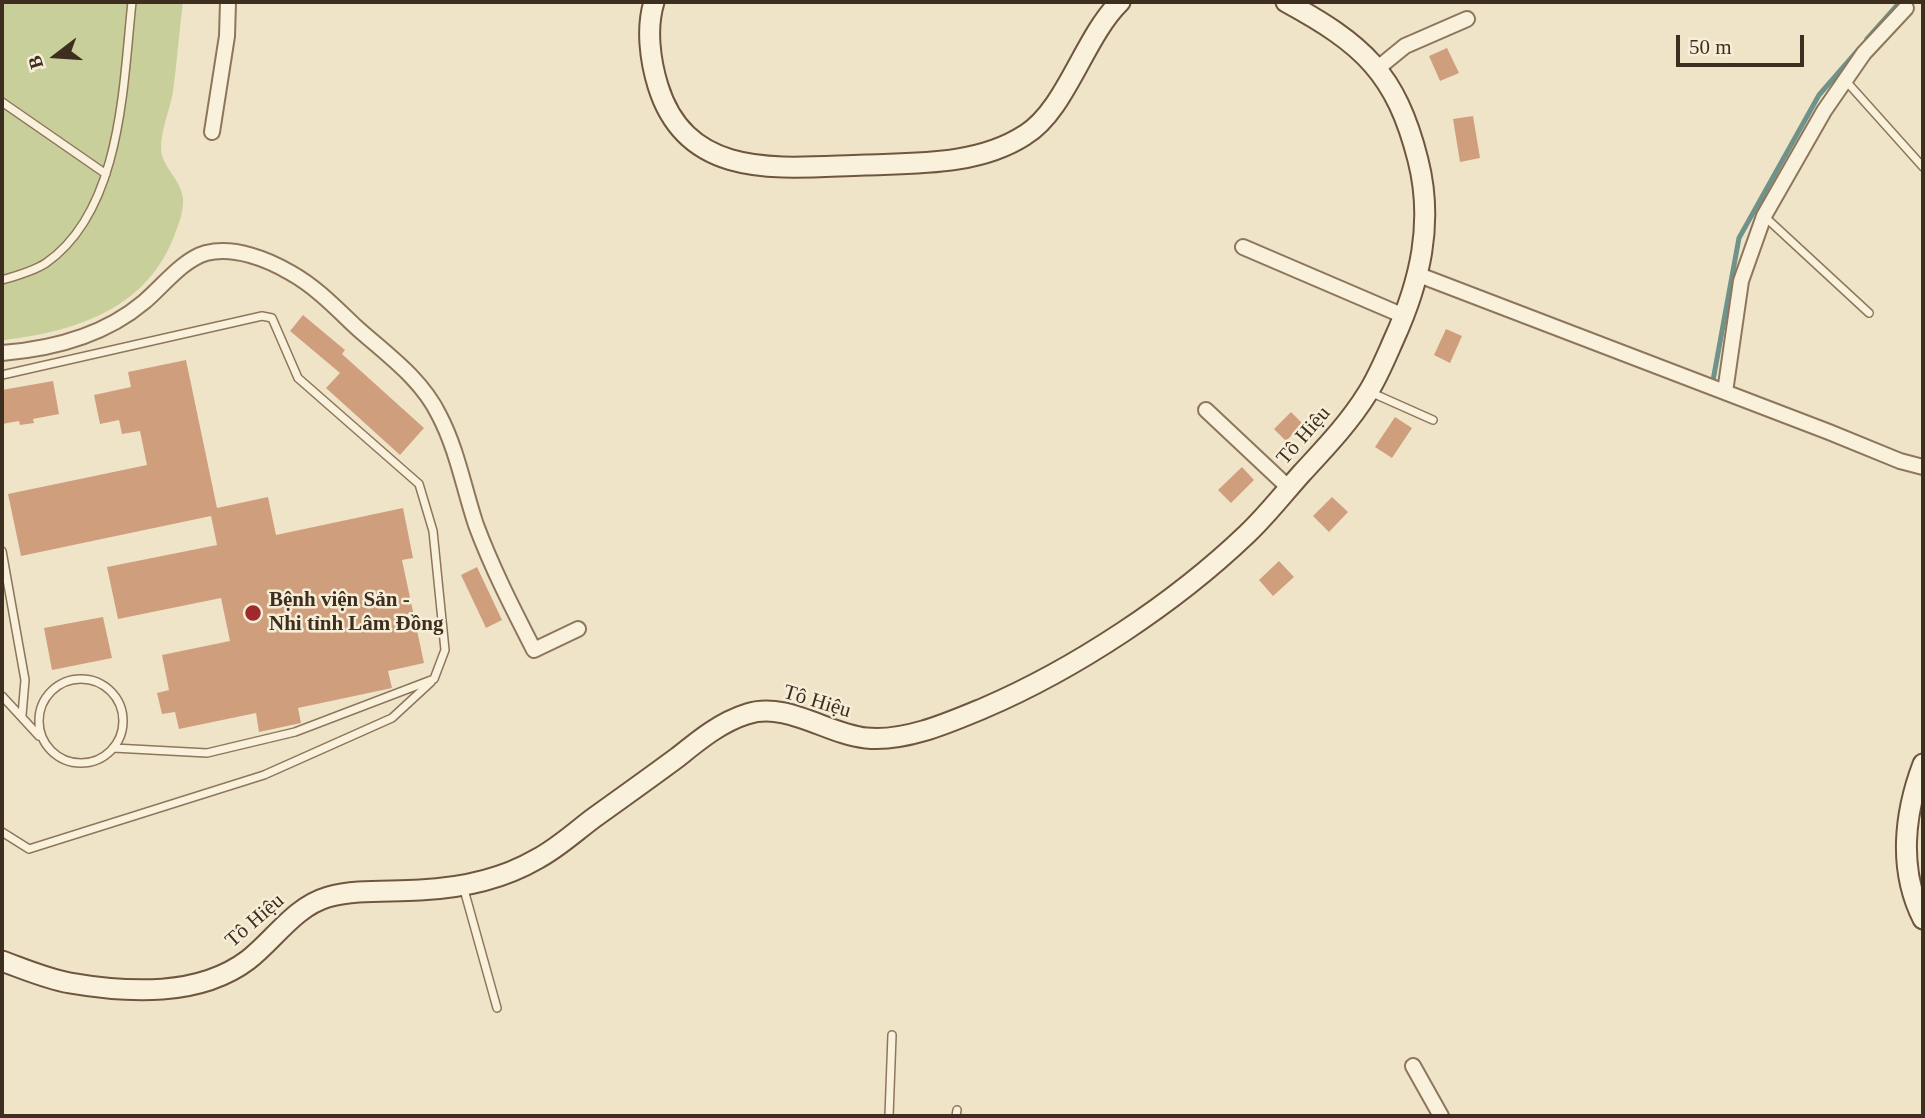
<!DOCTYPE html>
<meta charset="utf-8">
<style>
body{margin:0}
#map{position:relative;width:1925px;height:1118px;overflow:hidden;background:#f0e4c8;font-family:Georgia,serif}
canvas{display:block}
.frame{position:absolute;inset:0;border:4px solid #3d2e20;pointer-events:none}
.north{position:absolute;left:21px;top:21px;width:70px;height:70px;-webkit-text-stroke:5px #f7eed8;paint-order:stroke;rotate:253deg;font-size:19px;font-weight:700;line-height:28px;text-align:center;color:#3d2e20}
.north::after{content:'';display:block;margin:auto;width:24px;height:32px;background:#3d2e20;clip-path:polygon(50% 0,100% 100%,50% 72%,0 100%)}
.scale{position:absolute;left:1676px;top:35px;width:128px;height:32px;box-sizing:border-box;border:4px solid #3d2e20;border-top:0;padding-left:9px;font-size:21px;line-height:24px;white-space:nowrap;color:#3d2e20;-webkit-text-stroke:5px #f7eed8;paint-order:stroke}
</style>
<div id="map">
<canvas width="1925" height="1118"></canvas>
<div class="frame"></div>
<div class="north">B</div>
<div class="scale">50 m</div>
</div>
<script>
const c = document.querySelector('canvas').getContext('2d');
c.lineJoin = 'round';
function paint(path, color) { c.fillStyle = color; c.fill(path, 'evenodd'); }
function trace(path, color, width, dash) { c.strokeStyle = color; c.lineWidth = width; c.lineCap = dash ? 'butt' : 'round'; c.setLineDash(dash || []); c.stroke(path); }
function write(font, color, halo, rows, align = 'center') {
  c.font = font + ' Georgia,serif'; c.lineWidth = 5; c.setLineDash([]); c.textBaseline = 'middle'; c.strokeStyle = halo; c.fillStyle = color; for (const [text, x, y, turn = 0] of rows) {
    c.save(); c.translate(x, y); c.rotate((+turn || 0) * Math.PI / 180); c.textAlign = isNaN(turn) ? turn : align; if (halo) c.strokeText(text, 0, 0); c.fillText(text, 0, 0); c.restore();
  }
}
paint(new Path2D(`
 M2 2H183C179 32 177 62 173 92 170 109 158 138 162 155 166 170 181 181 183 198 184 213 178 225 173 239 144 310 75 331 5 340H2Z`), '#c9cf9b');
trace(new Path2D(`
 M1867 39 1900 2
 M1712 386 1739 238 1819 95 1859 49`), '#6f938a', 5);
paint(new Path2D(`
 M1447 48 1459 73 1440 81 1429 56Z
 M1473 116 1480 158 1460 162 1453 119Z
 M303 315 345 350 342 354 424 428 400 455 326 388 340 373 290 331Z
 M1446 329 1462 336 1450 363 1434 355Z
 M186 360 217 508 268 497 276 535 403 508 413 558 402 560 424 663 388 671 392 688 298 708 301 723 259 732 256 713 179 729 175 712 162 714 157 693 169 690 162 655 230 641 221 598 118 619 107 567 217 545 211 516 21 556 8 494 147 465 140 431 122 434 119 420 100 424 94 395 131 387 128 372Z
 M53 381 59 414 33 419 34 423 20 425 19 421 2 424V390Z
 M1291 412 1303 424 1286 441 1274 429Z
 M1395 417 1412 428 1392 458 1375 447Z
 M1242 467 1254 480 1231 503 1218 490Z
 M1332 497 1348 512 1329 532 1313 516Z
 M1279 561 1294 577 1273 596 1259 580Z
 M477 567 502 620 486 628 461 575Z
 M103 617 112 658 52 670 44 628Z`), '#cf9f7d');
const lane = new Path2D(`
 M1846 81 1923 167
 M2 102 106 174
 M1764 216 1869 313
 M2 280C16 276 34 271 46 263 122 210 123 84 132 2
 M2 375 262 316 272 318 298 378 419 484 433 531 445 650 434 679 295 732 207 753 114 748
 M1370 392 1433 420
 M2 551 25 680 22 715
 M39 721a42 42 0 1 1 84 0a42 42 0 1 1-84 0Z
 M2 696 39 736
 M2 832 29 849 264 775 392 718 431 682
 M463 886 497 1008
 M889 1116 892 1035
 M956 1116 957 1110`);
const street = new Path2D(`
 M1378 68 1405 46 1467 19
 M212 132 227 36 228 2
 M1243 247 1404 316
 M1419 275 1829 432 1900 461 1923 467
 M2 353C52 349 105 335 144 302 162 287 182 260 206 253 234 246 267 259 291 273 316 287 336 308 356 327 386 354 421 378 439 415 457 449 464 489 476 525 492 568 513 609 534 650L578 629
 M1725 392 1741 281 1764 216 1824 111 1864 53 1906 8
 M1206 410 1289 488
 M1413 1066 1441 1116`);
const secondary = new Path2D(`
 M654 2C646 28 650 60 658 86 688 183 784 167 865 165 918 163 979 165 1025 135 1066 110 1084 37 1120 2
 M1923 764C1904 814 1898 870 1923 919
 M2 961C24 969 47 979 70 983 128 993 199 997 248 960 275 939 294 907 328 897 357 889 389 892 420 890 461 888 501 880 537 859 558 848 576 831 595 817 623 797 651 777 678 757 699 740 721 722 747 714 786 701 827 734 866 738 905 742 948 723 984 708 1075 669 1175 603 1247 534 1267 515 1284 493 1302 473 1325 448 1349 423 1367 394 1378 377 1386 357 1394 339 1420 282 1434 223 1418 160 1396 73 1363 44 1286 2`);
trace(lane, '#8d765c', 10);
trace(street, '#8d765c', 18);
trace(secondary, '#6f573f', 23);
trace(lane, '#faf1dc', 7);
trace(street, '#faf1dc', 14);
trace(secondary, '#faf1dc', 19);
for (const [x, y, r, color] of [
 [253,613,9,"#9e2a2b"]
]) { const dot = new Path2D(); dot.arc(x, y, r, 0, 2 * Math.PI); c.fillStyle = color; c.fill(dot); trace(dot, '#f7eed8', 2.5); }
write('21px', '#3d2e20', '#f7eed8', [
 ["Tô Hiệu",1304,436,-49],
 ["Tô Hiệu",817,702,17],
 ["Tô Hiệu",255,921,-41]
]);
write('bold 21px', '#3d2e20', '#f7eed8', [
 ["Bệnh viện Sản -",269,601],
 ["Nhi tỉnh Lâm Đồng",269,625]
], 'left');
</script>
